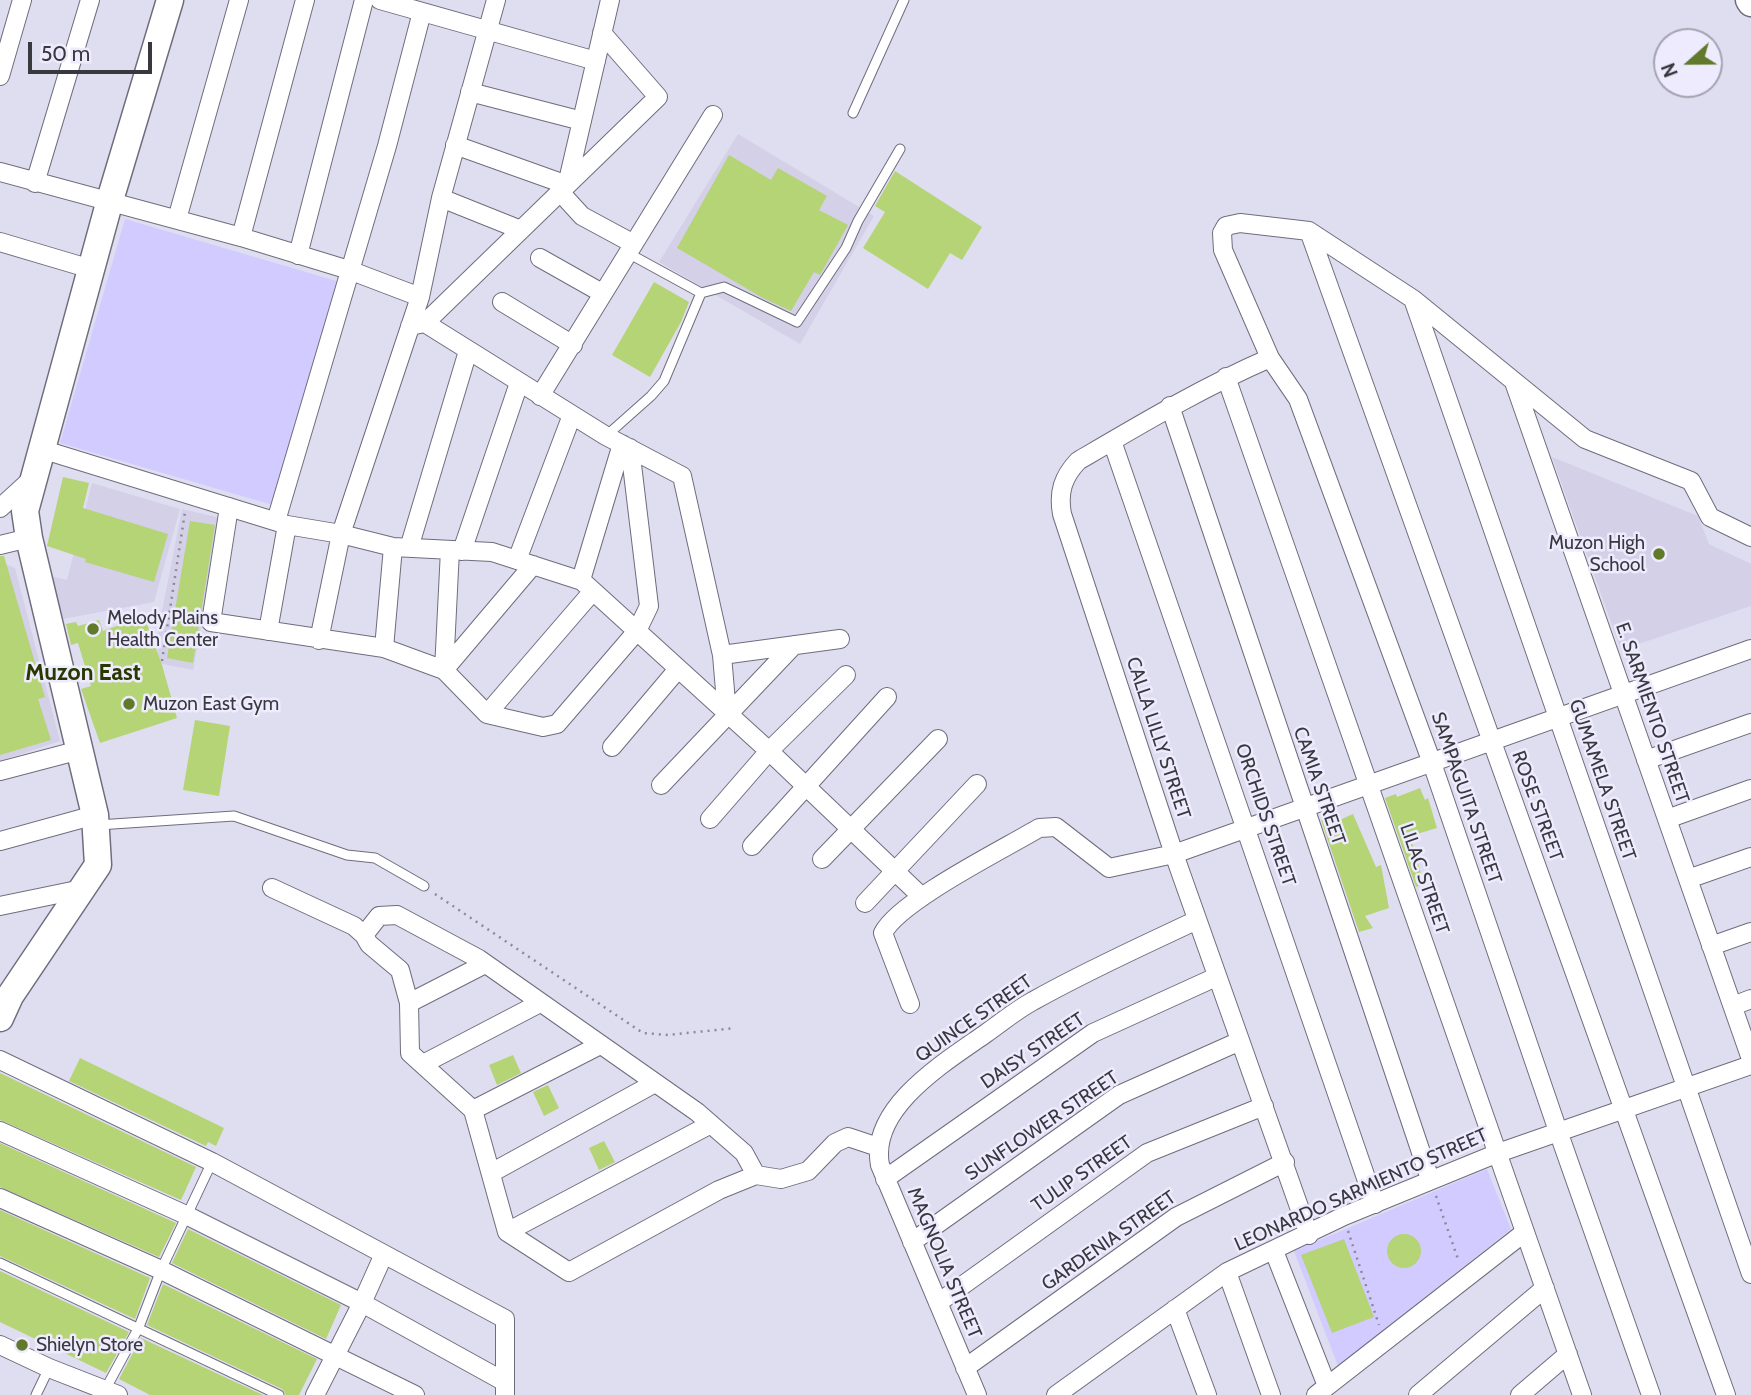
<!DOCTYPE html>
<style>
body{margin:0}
#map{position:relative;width:1751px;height:1395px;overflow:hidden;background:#dfdef0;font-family:Cabin,sans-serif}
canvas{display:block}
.north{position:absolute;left:1653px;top:28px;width:70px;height:70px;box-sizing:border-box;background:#edebfd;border:2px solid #a5a3b1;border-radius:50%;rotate:249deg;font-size:19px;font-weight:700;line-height:28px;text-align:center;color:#39383f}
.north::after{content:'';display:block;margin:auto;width:24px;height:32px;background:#61792b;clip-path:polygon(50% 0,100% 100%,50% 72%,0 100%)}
.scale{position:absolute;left:28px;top:42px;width:124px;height:32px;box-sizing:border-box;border:4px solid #39383f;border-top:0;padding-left:9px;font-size:21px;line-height:24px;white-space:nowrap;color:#39383f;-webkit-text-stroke:5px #edebfd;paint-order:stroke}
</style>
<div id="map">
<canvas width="1751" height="1395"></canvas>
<div class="north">N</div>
<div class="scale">50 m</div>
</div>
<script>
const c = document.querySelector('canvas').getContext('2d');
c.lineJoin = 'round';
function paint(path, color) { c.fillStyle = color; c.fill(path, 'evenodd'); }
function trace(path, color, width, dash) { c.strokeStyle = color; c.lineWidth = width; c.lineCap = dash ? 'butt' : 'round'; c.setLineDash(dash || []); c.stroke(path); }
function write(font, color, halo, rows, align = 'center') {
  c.font = font + ' Cabin,sans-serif'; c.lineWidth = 5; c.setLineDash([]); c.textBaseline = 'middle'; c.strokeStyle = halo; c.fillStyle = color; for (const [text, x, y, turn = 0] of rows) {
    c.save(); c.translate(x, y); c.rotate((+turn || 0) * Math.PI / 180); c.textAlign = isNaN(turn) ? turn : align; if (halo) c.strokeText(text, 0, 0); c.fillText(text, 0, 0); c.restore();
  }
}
paint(new Path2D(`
 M738 134 874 216 800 344 659 262Z
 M1552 457 1698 516 1709 544 1751 564V606L1621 650Z
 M92 483 180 509 154 602 63 619 51 576 67 580Z
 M182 509 221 518 193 670 158 663 157 637Z
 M0 562 15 568 60 741 0 761Z`), '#d3d0e8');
paint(new Path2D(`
 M125 219 340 282 276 506 60 443Z
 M1487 1169 1511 1229 1338 1366 1294 1251Z`), '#d1cbff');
paint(new Path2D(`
 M729 155 771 180 778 168 827 196 819 210 848 225 820 275 814 272 791 311 763 298 677 248Z
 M895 171 982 227 962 260 950 253 928 289 863 248 885 212 875 206Z
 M654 282 689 302 681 322 650 377 612 355Z
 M63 477 89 483 83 508 168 534 154 582 85 562 86 559 47 546Z
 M190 521 215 525 193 663 167 658Z
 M0 556H4L45 697 38 699 51 740 0 755Z
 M144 616 162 665 177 718 100 743 81 689 91 686 78 643 71 645 66 624 76 622 78 626 99 620 103 631Z
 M195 720 230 726 219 796 183 790Z
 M1420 788 1425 800 1428 798 1437 828 1410 836 1424 884 1416 887 1385 798 1396 794 1397 797Z
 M1353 814 1376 867 1381 865 1389 908 1365 916 1373 928 1359 932 1321 820 1332 816 1333 823Z
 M513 1055 521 1073 497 1085 489 1065Z
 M80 1058 224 1128 216 1146 208 1142 206 1146 69 1081Z
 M0 1073 196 1167 181 1200 0 1120Z
 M548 1085 559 1108 544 1116 533 1092Z
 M604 1141 615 1162 599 1170 589 1148Z
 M0 1143 176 1223 159 1257 0 1187Z
 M0 1210 150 1278 135 1319 0 1256Z
 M188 1229 341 1305 326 1339 172 1263Z
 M1387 1251a17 17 0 1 1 34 0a17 17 0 1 1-34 0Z
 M1344 1239 1374 1317 1332 1333 1301 1255Z
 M0 1271 129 1332 106 1373 0 1322Z
 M163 1284 317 1359 299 1395H286L282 1389 147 1325Z
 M141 1338 263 1395H150L119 1379Z`), '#b4d475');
const lane = new Path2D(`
 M853 113 904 0
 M701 293 724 287 797 322 846 248 858 221 900 149
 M606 436 651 396 664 381 701 293 626 252
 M98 825 234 816 347 855 375 858 424 886
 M0 1263 279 1395
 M105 1390 139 1327 161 1270 212 1162
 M36 1395 49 1368`);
const street = new Path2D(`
 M380 0 596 61
 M0 76 22 0
 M470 92 582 121
 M455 145 567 185 610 0
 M0 172 241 237 349 270 420 297
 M35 183 90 0
 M560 192 582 216 632 243
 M441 198 521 230
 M177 219 239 0
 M1309 231 1726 1395
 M241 237 305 0
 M0 242 91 269
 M298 255 364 0
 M540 258 602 293
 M1413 299 1751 1274
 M502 302 573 345
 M425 323 658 97 602 33
 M410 326 425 323 606 436 682 476 722 655 727 714
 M1270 358C1203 387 1141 424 1078 461 1063 477 1058 492 1062 514L1174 854 1309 1235
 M1226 377 1582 1395
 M1514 382 1751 1059
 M540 396 713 115
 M1170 406 1430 1179
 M1112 441 1375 1204
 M41 449 287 525 341 534 393 547 492 552 582 581 769 751 922 897
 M229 507 211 622 384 648 444 670 533 565
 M0 508 34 477
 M276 521 387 146 422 12
 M0 545 29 538
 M409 548 468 351
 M450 550 444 670 487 714 543 727 557 724 637 631 649 606 630 448
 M462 551 519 383
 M517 560 572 415
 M581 580 622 444
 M268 631 287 525
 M319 640 341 534 420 297 441 198 496 0
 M384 648 393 547
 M722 655 840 639
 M487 714 593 591
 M612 747 678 669
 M1646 760 1751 723
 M0 771 80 750
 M661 785 794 645
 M710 819 769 751 846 675
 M1667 819 1751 789
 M0 841 95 815
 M752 846 887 697
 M822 859 938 739
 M1688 879 1751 857
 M272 888 354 926 364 935 369 944 400 970 409 1003 410 1053 473 1110 507 1232 569 1272 719 1190 756 1175 781 1179 808 1171 835 1143 848 1137 878 1147
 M865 903 977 784
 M0 906 82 889
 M364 935 379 916 397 915 479 959 697 1112 744 1153 756 1175
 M1711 946 1751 932
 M409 1003 485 964
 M910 1004 883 933C899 901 1004 849 1039 828L1056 827 1109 868 1174 854 1751 649
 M1733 1006 1751 999
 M0 1060 212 1162 505 1319V1395
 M423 1064 540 1003
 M473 1110 600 1045
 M0 1131 186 1215 362 1303 505 1382
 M491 1173 655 1083
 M885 1179 1093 1033 1216 977
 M0 1198 161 1270 415 1395
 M507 1232 711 1124
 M912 1242 1119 1095 1240 1041
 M1274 1251 1327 1386
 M1227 1272 1271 1395
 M938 1303 1147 1153 1264 1106
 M1175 1309 1207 1395
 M0 1345 49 1368 118 1395
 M965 1368 1176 1217 1285 1162
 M315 1395 362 1303 384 1254
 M977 1395 880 1165C869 1108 945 1062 985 1034 1001 1023 1016 1010 1033 1001 1086 971 1142 946 1197 920
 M1056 1395 1227 1272 1344 1216 1498 1153 1751 1065
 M1316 1395 1525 1232
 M1418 1395 1545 1288
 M1520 1395 1568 1354
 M1651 1395 1558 1131 1432 763 1298 399 1270 358 1223 250 1222 233 1226 226 1240 223 1309 231 1413 299 1585 439 1691 481 1710 517 1751 537`);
const secondary = new Path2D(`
 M1749 0 1751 3
 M0 1018 10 996 98 865 95 815 29 538 25 511 110 200 170 0`);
trace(lane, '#6f6d7d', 11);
trace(street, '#6f6d7d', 20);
trace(secondary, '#6f6d7d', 29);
trace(new Path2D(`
 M162 661 185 512
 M435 894 643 1033 668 1035 735 1028
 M1436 1196 1459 1262
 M1348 1231 1379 1325`), '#8b8a96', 2.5, [2, 5]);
trace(lane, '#fff', 9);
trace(street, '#fff', 18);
trace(secondary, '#fff', 26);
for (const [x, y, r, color] of [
 [1659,554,7,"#61792b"],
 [93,629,7,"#61792b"],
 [129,704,7,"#61792b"],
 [22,1345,7,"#61792b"]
]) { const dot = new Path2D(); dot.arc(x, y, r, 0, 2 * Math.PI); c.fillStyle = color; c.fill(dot); trace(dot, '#edebfd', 2.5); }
write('19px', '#39383f', '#edebfd', [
 ["Muzon High",1645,543,"right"],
 ["School",1645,565,"right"],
 ["Melody Plains",107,618],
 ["Health Center",107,640],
 ["Muzon East Gym",143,704],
 ["Shielyn Store",36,1345]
], 'left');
write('19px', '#39383f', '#edebfd', [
 ["E. SARMIENTO STREET",1652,713,71],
 ["CALLA LILLY STREET",1158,738,72],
 ["GUMAMELA STREET",1602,780,71],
 ["CAMIA STREET",1319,786,71],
 ["SAMPAGUITA STREET",1466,798,71],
 ["ROSE STREET",1537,806,70],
 ["ORCHIDS STREET",1265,815,71],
 ["LILAC STREET",1424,879,71],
 ["QUINCE STREET",974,1019,-35],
 ["DAISY STREET",1033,1051,-34],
 ["SUNFLOWER STREET",1042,1126,-34],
 ["TULIP STREET",1082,1174,-35],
 ["LEONARDO SARMIENTO STREET",1361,1190,-24],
 ["GARDENIA STREET",1109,1241,-35],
 ["MAGNOLIA STREET",944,1263,67]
]);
write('bold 23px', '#293800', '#edebfd', [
 ["Muzon East",83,673]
]);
</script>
